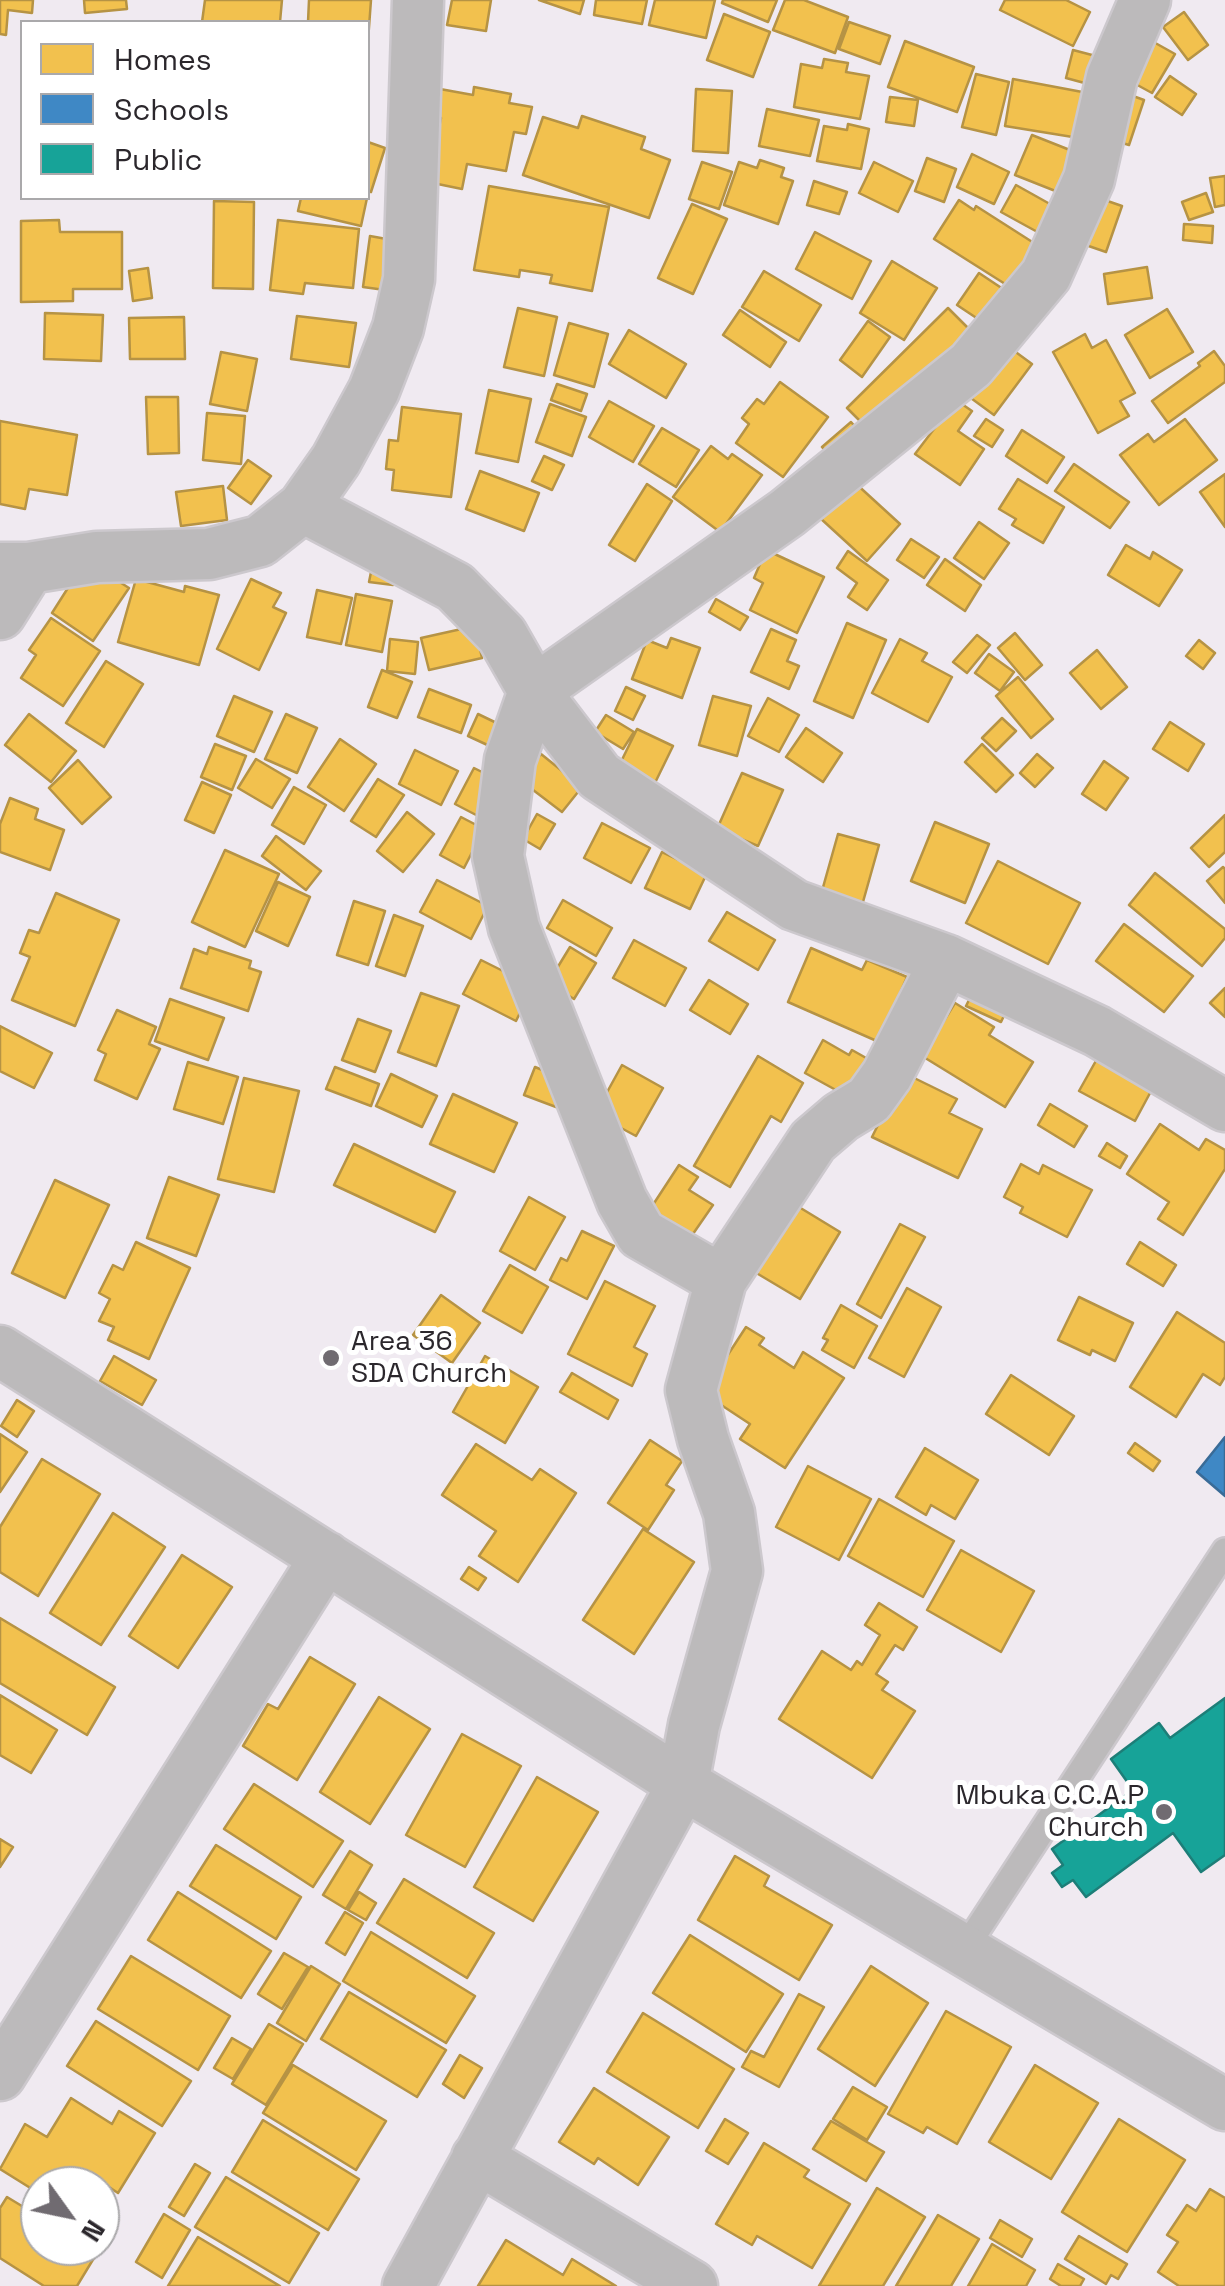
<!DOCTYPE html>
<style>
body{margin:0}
#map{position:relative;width:1225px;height:2286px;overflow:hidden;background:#f0eaf1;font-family:"Space Grotesk",sans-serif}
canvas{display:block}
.legend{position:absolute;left:20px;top:20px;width:350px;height:180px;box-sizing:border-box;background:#fff;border:2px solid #aaa9ab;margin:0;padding:12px 18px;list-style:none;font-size:30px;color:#2b272c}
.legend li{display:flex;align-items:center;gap:20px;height:50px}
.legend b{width:50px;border:2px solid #aaa9ab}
.north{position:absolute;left:20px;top:2166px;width:100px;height:100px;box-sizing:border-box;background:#fff;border:2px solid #aaa9ab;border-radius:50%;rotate:123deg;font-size:28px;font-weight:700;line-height:40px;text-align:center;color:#2b272c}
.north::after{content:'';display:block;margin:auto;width:35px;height:45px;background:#706b71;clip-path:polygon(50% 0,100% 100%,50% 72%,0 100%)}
</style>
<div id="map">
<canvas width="1225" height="2286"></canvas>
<ul class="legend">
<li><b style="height:28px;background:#f2c14e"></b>Homes</li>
<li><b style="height:28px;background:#3f88c5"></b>Schools</li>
<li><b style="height:28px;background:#17a398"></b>Public</li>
</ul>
<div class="north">N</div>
</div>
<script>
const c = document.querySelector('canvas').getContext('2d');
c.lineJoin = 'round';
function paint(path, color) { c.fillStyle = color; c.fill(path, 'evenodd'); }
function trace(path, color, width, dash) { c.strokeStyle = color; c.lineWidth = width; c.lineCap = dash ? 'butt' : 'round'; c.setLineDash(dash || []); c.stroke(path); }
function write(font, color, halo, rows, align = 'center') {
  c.font = font + ' "Space Grotesk",sans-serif'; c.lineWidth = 10; c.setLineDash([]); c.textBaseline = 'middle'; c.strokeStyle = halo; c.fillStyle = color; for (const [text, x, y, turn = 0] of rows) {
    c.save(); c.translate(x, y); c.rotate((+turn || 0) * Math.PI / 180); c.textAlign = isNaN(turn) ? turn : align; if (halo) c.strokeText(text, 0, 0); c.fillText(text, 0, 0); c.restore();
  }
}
const homes = new Path2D(`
 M0 0H33L32 13 8 10 6 35 0 34Z
 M84 0H126L127 9 85 13Z
 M205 0H282L280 22H202Z
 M309 0H371L368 41V22H308Z
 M452 0H491L486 31 447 25Z
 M539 0H584L580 14Z
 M596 0H647L642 24 594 15Z
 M655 0H715L706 38 649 25Z
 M723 0H777L768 22 722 3Z
 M785 0H804L848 17 835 53 773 30Z
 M1005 0H1066L1090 12 1073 46 1000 10Z
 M1184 12 1208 45 1188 60 1163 27Z
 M724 14 770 32 753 77 707 60Z
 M849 22 890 36 880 64 839 49Z
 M1141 35 1175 54 1152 93 1119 75Z
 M905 41 974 67 957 112 888 87Z
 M1073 50 1111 60 1103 88 1066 78Z
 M824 59 848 63 846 72 869 76 860 119 794 107 801 64 822 68Z
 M976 74 1009 82 996 135 962 127Z
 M1170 76 1196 94 1182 115 1155 97Z
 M1013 79 1093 94 1085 139 1005 126Z
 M474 87 511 94 509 103 532 107 526 134 514 132 506 171 467 164 462 189 428 182 441 118 435 116 440 89 473 95Z
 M696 89 732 91 728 153 693 151Z
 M1122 92 1144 100 1129 145 1106 138Z
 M890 97 918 100 914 126 886 122Z
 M767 109 819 120 810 156 759 146Z
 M582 116 645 137 641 149 670 160 649 218 523 175 543 117 578 128Z
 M848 124 869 129 861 169 817 161 824 126 847 130Z
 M1032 135 1085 156 1068 196 1015 175Z
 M368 142 385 148 371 192 368 191Z
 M972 154 1009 172 994 204 957 187Z
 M927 158 956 169 944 202 915 191Z
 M760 160 784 168 781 177 793 181 778 224 724 205 739 162 757 168Z
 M702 162 732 172 719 209 689 199Z
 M874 162 913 181 898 212 859 193Z
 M1225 176V205L1215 207 1210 178Z
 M814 181 847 192 839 214 807 205Z
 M1016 185 1066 213 1052 240 1001 212Z
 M489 186 609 207 592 291 550 283 552 275 520 270 519 277 474 270Z
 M1206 193 1213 212 1189 220 1182 202Z
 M1093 196 1122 206 1106 252 1077 242Z
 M301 198H367L361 226 298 211Z
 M959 200 974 210 976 206 1048 252 1021 294 934 239Z
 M214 201 254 202 253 289 213 288Z
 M692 204 727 219 693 294 658 278Z
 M59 220 60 232H122V289H73V301L21 302V221Z
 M278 220 359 229 353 288 305 283 303 294 270 290Z
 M1184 224 1213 226 1212 243 1183 240Z
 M815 232 871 261 852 299 796 269Z
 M370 236 392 240 385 290 363 287Z
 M892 261 937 288 904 340 860 313Z
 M1147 267 1152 298 1108 304 1104 274Z
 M148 268 152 298 133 301 129 271Z
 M764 271 821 305 799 341 742 307Z
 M979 273 1012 295 990 327 957 305Z
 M518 308 557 317 544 376 504 367Z
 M948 308 970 330 870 431 847 408Z
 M1167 309 1193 352 1150 378 1125 335Z
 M740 310 786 342 770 367 723 335Z
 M45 313 103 315 101 361 44 359Z
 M297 316 356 323 349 367 291 359Z
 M184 317 185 359H130L129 318Z
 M868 321 890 337 862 377 840 360Z
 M569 323 608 334 594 387 554 375Z
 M629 330 686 364 666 398 609 364Z
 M1085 334 1092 348 1106 340 1135 393 1120 401 1129 416 1098 433 1053 352Z
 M1002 342 1032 364 994 415 964 393Z
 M1214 351 1225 366V382L1168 423 1152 401 1200 366 1198 363Z
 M221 352 257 359 247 411 210 404Z
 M780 382 828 417 783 477 736 443 749 424 742 418 757 399 764 404Z
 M557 384 587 394 581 411 551 400Z
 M489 390 531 399 518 462 476 453Z
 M146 397H178L179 453 148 454Z
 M956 400 972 411 958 431 984 449 960 485 915 454Z
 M609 401 654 426 633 462 589 437Z
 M550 404 586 417 572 456 536 442Z
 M402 407 461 414 451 497 392 490 394 470 386 469 389 440 398 441Z
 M207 413 245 416 241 464 203 460Z
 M986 419 1003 430 992 447 974 436Z
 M1185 419 1217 460 1159 505 1120 455 1148 434 1154 442Z
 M0 421 77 435 67 495 29 489 25 509 0 504Z
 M851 422 864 437 834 461 822 447Z
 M662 428 699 450 676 487 639 464Z
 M1022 430 1064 457 1047 483 1006 456Z
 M711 446 728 459 732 454 762 475 720 532 673 497Z
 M544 456 564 465 552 490 532 481Z
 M248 460 271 476 251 504 228 488Z
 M1074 464 1129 502 1110 528 1055 491Z
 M480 471 539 493 524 531 466 509Z
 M1225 474V527L1200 492Z
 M1018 479 1064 507 1043 543 1012 525 1016 519 999 509Z
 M853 481 900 524 867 561 819 517Z
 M647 484 672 501 635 561 609 545Z
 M223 486 227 520 181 526 176 492Z
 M979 522 1009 543 984 579 954 558Z
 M911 539 939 557 924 578 897 560Z
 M1126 545 1150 559 1153 552 1182 570 1159 606 1108 575Z
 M766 550 824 577 797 633 750 610 763 583 754 578Z
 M848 551 888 580 867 610 848 597 857 583 837 568Z
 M945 559 981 585 965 611 927 585Z
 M373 562 396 566 393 585 369 582Z
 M104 572 129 588 93 641 52 613 73 580Z
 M136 579 184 592 185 586 219 595 199 665 118 642Z
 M251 579 281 593 273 607 286 613 259 670 217 649Z
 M317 590 352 598 341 644 307 637Z
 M356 594 392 601 382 652 346 645Z
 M716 599 748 617 740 630 709 612Z
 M51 618 100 651 63 706 21 678 36 655 29 650Z
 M847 623 886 640 853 718 814 701Z
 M475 626 482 658 429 670 421 638Z
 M771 629 796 640 787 661 799 666 789 689 751 672Z
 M1015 633 1042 665 1025 680 998 648Z
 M977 635 990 645 967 673 953 662Z
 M671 638 700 648 682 698 632 679 647 640 667 648Z
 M390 639 418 642 415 674 387 671Z
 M900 639 927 653 922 661 952 677 928 722 872 693Z
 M1199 640 1215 653 1203 669 1186 656Z
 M1097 650 1127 687 1101 709 1070 673Z
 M989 654 1014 672 1000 691 975 673Z
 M106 661 143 684 104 747 66 723Z
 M382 670 412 682 397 718 368 707Z
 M1018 677 1053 719 1031 738 996 696Z
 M626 687 645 696 633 720 615 711Z
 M429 689 471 705 461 733 418 717Z
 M234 696 272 712 254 752 217 736Z
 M713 696 751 706 737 756 699 745Z
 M768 698 799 715 779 752 748 736Z
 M29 714 76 751 51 782 5 745Z
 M286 714 317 728 297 773 265 759Z
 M478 714 507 728 496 749 468 736Z
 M606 715 634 732 623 749 595 732Z
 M1002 718 1016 731 996 751 982 738Z
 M1170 722 1204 744 1188 771 1153 749Z
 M806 728 842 753 823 782 786 757Z
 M637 729 673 746 652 789 616 772Z
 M340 739 376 764 344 811 308 787Z
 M215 744 246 756 232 790 201 777Z
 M982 744 1013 775 996 792 965 762Z
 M415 750 458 771 441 805 399 784Z
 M541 754 582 787 562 812 520 780Z
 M1037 754 1053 768 1035 787 1020 773Z
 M256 759 290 779 272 808 238 788Z
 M78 760 111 797 82 824 49 788Z
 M1104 761 1128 778 1106 810 1082 794Z
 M474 768 498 780 478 816 455 804Z
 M742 773 783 790 758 846 717 829Z
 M378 779 404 795 376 837 351 821Z
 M202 782 231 795 214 833 185 820Z
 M294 787 326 805 304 844 272 825Z
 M10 798 38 809 35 819 64 830 50 870 0 852V824Z
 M407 812 434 834 403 872 377 851Z
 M537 814 555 824 540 849 523 839Z
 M1225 815V852L1209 867 1191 848Z
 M461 817 484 829 464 868 440 855Z
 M935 822 989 844 965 903 911 881Z
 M602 823 650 848 631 883 584 858Z
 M838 834 879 845 861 909 820 898Z
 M276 836 321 871 306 890 262 856Z
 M225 850 279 874 245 947 192 922Z
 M662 852 707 873 690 909 645 888Z
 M998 861 1080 903 1048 964 966 923Z
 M1223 867 1225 869V903L1207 881Z
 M1155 873 1225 929V938L1202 966 1129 905Z
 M437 880 488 906 471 939 420 912Z
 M278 882 310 897 288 946 256 931Z
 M56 893 119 920 75 1026 12 1000 30 957 20 953 29 930 39 933Z
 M563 900 612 928 596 956 547 928Z
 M354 901 385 911 368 965 337 955Z
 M727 912 775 940 758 970 709 941Z
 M394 915 423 926 405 976 376 966Z
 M1124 924 1193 976 1164 1012 1096 961Z
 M634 940 686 968 665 1006 613 978Z
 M209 947 251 961 249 968 261 972 248 1011 181 988 194 949 207 954Z
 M570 947 596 963 574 999 548 983Z
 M811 948 862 970 867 960 907 977 879 1042 788 1002Z
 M481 960 533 986 516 1021 463 994Z
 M709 980 748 1004 730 1034 690 1010Z
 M975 988 1009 1005 1001 1022 966 1006Z
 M1225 988V1017L1210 1003Z
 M421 993 459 1006 436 1066 398 1052Z
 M170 999 224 1018 208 1060 155 1041Z
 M955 1003 994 1027 989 1035 1033 1062 1005 1107 922 1056Z
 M117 1010 156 1027 149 1044 160 1049 137 1099 95 1080 106 1054 98 1050Z
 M358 1019 391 1031 375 1072 342 1060Z
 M0 1026 52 1053 34 1088 0 1071Z
 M823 1040 849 1055 852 1050 875 1063 854 1100 805 1073Z
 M1102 1050 1157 1080 1135 1121 1079 1091Z
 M758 1056 803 1083 781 1122 771 1116 730 1187 694 1166Z
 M188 1062 238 1077 223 1124 174 1109Z
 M622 1065 663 1088 636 1136 595 1114Z
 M335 1067 379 1084 371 1106 326 1089Z
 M535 1067 567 1080 556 1107 524 1095Z
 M904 1073 957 1099 949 1113 982 1129 958 1178 872 1137Z
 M391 1074 437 1096 422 1127 376 1106Z
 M244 1078 299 1091 274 1192 218 1179Z
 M453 1094 517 1123 494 1172 430 1144Z
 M1050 1104 1087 1126 1074 1147 1038 1125Z
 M1160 1124 1199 1150 1206 1139 1225 1150V1169L1183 1235 1158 1219 1169 1202 1127 1174Z
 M1107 1143 1127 1156 1120 1168 1099 1156Z
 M354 1144 455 1192 435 1232 334 1185Z
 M1021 1164 1039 1174 1043 1165 1092 1190 1067 1237 1020 1213 1023 1207 1004 1197Z
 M679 1165 698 1177 689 1190 713 1205 686 1244 645 1217Z
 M169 1177 219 1195 196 1256 147 1238Z
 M55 1180 109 1205 65 1298 12 1273Z
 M529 1197 565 1217 535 1270 500 1251Z
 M794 1204 840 1232 800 1299 753 1271Z
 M900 1224 925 1237 881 1318 857 1304Z
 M582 1231 614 1246 587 1299 550 1280 561 1258 567 1261Z
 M136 1242 190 1268 149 1359 108 1340 114 1327 99 1321 110 1299 99 1293 113 1265 123 1270Z
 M1140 1242 1176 1265 1163 1286 1127 1264Z
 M510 1265 548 1287 522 1333 483 1311Z
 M605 1281 655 1306 634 1347 647 1354 632 1386 568 1354Z
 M907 1288 941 1307 904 1377 869 1358Z
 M441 1295 480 1323 452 1363 413 1335Z
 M1079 1297 1133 1323 1115 1361 1092 1350 1090 1355 1058 1340Z
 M841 1305 877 1326 854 1368 822 1350 828 1340 823 1338Z
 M1177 1312 1225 1343V1377L1220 1385 1203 1374 1176 1417 1130 1387Z
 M746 1327 764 1338 759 1345 794 1368 803 1352 844 1378 785 1468 740 1439 750 1424 703 1393Z
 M114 1356 156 1380 142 1405 100 1381Z
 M485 1356 538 1387 505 1443 453 1412Z
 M572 1373 618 1400 608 1419 560 1392Z
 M1011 1375 1074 1416 1049 1455 986 1414Z
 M17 1400 34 1411 17 1437 1 1426Z
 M0 1434 27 1452 0 1492Z
 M650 1440 682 1461 666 1485 674 1490 648 1530 608 1503Z
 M1135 1443 1160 1461 1153 1471 1128 1453Z
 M476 1444 532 1480 540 1469 576 1493 518 1582 479 1556 496 1531 442 1495Z
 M925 1448 978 1480 955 1519 931 1505 926 1515 896 1497Z
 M42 1459 100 1494 38 1596 0 1572V1527Z
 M808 1466 871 1499 839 1560 776 1527Z
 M879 1499 954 1541 923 1597 848 1556Z
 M113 1513 165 1547 101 1645 50 1613Z
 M643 1529 694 1562 634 1654 583 1620Z
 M961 1550 1034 1591 1001 1652 927 1610Z
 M182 1555 232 1587 178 1668 129 1636Z
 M469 1567 486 1578 478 1590 461 1579Z
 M879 1603 917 1627 903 1650 895 1645 876 1674 888 1682 882 1690 915 1711 872 1778 779 1719 822 1651 851 1670 857 1661 862 1665 880 1635 865 1625Z
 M0 1618 115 1687 87 1735 0 1683Z
 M310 1657 355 1684 297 1780 243 1746 268 1704 278 1709Z
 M0 1695 57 1730 31 1773 0 1755Z
 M379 1697 430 1729 370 1824 320 1792Z
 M462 1734 521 1766 465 1867 406 1835Z
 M537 1777 598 1812 533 1921 474 1887Z
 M254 1784 343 1841 313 1887 224 1829Z
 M0 1839 13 1847 0 1867Z
 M216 1845 301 1897 276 1939 190 1886Z
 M350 1851 372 1865 346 1909 323 1895Z
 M735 1856 769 1876 764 1886 832 1925 799 1980 698 1920Z
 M404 1879 494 1933 467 1978 377 1923Z
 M178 1892 271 1951 241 1998 148 1940Z
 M359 1892 376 1903 366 1920 348 1910Z
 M345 1912 363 1923 345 1955 326 1943Z
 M371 1932 475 1996 446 2043 343 1981Z
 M690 1935 783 1994 746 2052 653 1993Z
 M284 1953 308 1967 282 2009 258 1994Z
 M131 1956 230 2016 198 2070 98 2009Z
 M311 1966 340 1984 306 2041 277 2023Z
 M871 1966 928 2003 875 2086 818 2049Z
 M349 1992 446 2050 417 2097 321 2039Z
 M799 1994 824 2007 779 2087 742 2067 751 2051 764 2057Z
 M946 2011 1011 2047 957 2144 927 2127 923 2133 888 2114Z
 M643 2013 734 2069 698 2128 607 2072Z
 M96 2021 191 2081 162 2126 67 2066Z
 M269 2024 303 2044 266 2105 232 2084Z
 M232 2038 251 2049 233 2079 214 2068Z
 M460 2055 482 2068 464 2098 443 2084Z
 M293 2065 386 2121 356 2170 263 2113Z
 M1035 2065 1098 2103 1051 2179 989 2142Z
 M853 2087 887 2107 867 2140 833 2119Z
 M594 2088 669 2137 638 2185 598 2158 594 2164 559 2142Z
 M71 2098 112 2124 119 2111 155 2133 118 2193 106 2185 100 2194V2186H40V2194L0 2169 25 2124 47 2137Z
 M725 2119 748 2133 728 2164 706 2151Z
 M1119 2119 1185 2160 1127 2252 1062 2212Z
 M263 2120 359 2179 328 2230 232 2172Z
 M831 2121 884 2152 866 2181 813 2149Z
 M764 2143 809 2170 804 2177 850 2204 812 2268 757 2236 752 2245 716 2224Z
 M195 2164 210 2173 184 2216 169 2207Z
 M226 2177 319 2233 289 2283 195 2227Z
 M877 2188 925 2217 883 2286H819Z
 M1210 2189 1225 2198V2286H1179L1158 2272 1178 2242 1167 2235 1187 2205 1196 2211Z
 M7 2197 40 2217V2246H86L97 2253 77 2286H44L0 2258V2208Z
 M164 2214 190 2230 162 2278 136 2262Z
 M938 2215 979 2239 951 2286H896Z
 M1000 2220 1032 2239 1022 2257 990 2238Z
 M1079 2236 1127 2264 1118 2279 1111 2275 1106 2284 1065 2259Z
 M198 2237 280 2286H168Z
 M506 2240 563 2275 572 2259 616 2286H478Z
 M992 2244 1035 2270 1026 2286H968Z
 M1058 2264 1084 2279 1080 2286H1061L1050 2279Z`);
paint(homes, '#f2c14e');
trace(homes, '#b69344', 2.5);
const schools = new Path2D(`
 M1225 1437V1496L1197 1472Z`);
paint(schools, '#3f88c5');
trace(schools, '#396b97', 2.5);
const public = new Path2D(`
 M1225 1698V1855L1201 1872 1173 1833 1086 1897 1073 1880 1062 1887 1052 1873 1063 1865 1052 1849 1133 1790 1111 1759 1159 1723 1170 1738Z`);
paint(public, '#17a398');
trace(public, '#1d7e78', 2.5);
const lane = new Path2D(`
 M964 1950 1225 1551`);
const street = new Path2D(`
 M303 507 455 587 502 635 534 691 599 776 794 905 946 960 1097 1031 1225 1106
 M0 568H29L97 557 209 554 260 541 303 507 336 460 374 390 398 328 409 279 418 0
 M0 614 29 568
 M721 1280 641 1234 622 1201 514 928 498 856 510 760 534 691 787 513 971 365 1046 275 1089 179 1112 77 1145 0
 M0 1351 683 1784 1225 2105
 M0 2075 326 1557
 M477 2158 692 2286
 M408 2286 683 1784 694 1725 737 1571 729 1513 703 1439 691 1390 721 1280 813 1141 841 1117 869 1100 887 1075 946 960`);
trace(lane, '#ccc8cd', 30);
trace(street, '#ccc8cd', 55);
trace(lane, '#bcbabb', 25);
trace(street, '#bcbabb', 50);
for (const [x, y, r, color] of [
 [331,1358,10,"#706b71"],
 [1164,1812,10,"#706b71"]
]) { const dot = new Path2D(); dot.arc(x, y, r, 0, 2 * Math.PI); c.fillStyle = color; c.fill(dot); trace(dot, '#fff', 4); }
write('28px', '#2b272c', '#fff', [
 ["Area 36",351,1342],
 ["SDA Church",351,1374],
 ["Mbuka C.C.A.P",1144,1796,"right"],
 ["Church",1144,1828,"right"]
], 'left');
</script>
